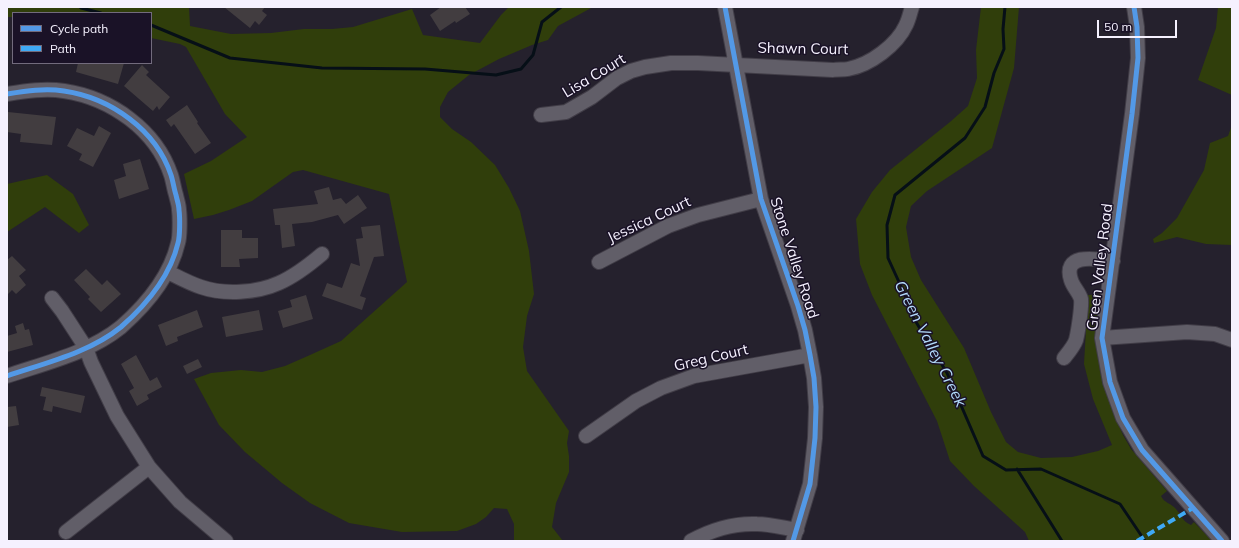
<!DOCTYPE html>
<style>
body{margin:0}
#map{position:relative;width:1239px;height:548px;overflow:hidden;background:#25212d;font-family:Mulish,sans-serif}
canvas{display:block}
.frame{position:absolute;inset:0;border:8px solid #f5f1fe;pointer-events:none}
.legend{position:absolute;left:12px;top:12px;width:140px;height:52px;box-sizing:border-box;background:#1a1227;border:1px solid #726b7d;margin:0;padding:5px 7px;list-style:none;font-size:12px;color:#f5f1fe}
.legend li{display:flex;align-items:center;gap:8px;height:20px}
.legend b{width:20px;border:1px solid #726b7d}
.scale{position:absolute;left:1097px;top:20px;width:80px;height:18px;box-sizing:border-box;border:2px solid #f5f1fe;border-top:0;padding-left:5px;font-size:12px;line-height:14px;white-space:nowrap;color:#f5f1fe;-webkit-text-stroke:3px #1a1227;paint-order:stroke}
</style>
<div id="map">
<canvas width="1239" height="548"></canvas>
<div class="frame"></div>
<ul class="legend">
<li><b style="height:5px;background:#5399e6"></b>Cycle path</li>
<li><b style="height:5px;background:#3fa9f5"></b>Path</li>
</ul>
<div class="scale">50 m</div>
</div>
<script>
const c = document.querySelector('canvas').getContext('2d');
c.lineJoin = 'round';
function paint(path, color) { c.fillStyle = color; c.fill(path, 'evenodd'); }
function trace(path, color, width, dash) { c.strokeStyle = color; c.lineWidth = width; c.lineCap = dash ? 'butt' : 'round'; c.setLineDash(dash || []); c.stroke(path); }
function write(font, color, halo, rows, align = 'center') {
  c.font = font + ' Mulish,sans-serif'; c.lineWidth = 3; c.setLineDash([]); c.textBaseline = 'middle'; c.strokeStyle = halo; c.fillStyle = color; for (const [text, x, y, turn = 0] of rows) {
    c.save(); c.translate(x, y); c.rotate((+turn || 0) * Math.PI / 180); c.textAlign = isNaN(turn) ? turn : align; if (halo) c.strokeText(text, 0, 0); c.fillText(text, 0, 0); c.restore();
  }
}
paint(new Path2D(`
 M7 7H189L190 26 231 34 271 33 304 29H332L353 27 412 9 423 35 480 43 501 15 509 7H593L558 26 548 40 532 45 499 59 469 75 448 92 440 107V117L452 129 471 142 495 165 509 188 520 211 529 251 534 294 527 316 523 347 527 371 569 431 567 443 569 456V472L556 503 552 527 563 541H514V524L507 509 494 508 486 517 476 524 457 531 402 532 349 523 310 503 282 483 245 452 219 425 194 379 211 373 241 370 262 372 285 366 310 355 341 341 407 282 389 194 303 170 293 172 252 201 229 210 213 215 194 219 184 174 211 161 247 137 225 114 186 47 180 44 151 38V13H13V17H7Z
 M981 7H1019L1014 68 992 148 927 191 911 206 906 227 911 257 921 280 964 348 991 412 1006 442 1018 452 1041 458 1072 457 1098 451 1112 445 1093 399 1084 364 1088 295 1105 294 1098 336 1100 372 1112 410 1123 435 1131 449 1167 491 1161 496C1164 503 1171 503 1176 509 1182 516 1181 520 1191 525L1194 522 1211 540 1209 541H1029L1025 532 974 486 950 461 937 421 872 295 860 264 856 219 872 192 890 170 950 122 968 106 977 78 976 50Z
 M1218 7H1232V95L1198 80 1216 28Z
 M1232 125V245L1206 244 1177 237 1154 243 1153 239 1162 233 1177 218 1204 170 1210 143 1228 136Z
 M47 175 73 194 89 225 79 233 45 207 7 232V184Z`), '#303e0b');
trace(new Path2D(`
 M80 7 81 8 101 13
 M1005 7 1003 29 1004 49 994 73 985 107 965 138 895 195 887 225 888 258 904 293 913 317 947 373 983 456 1006 470 1041 469 1120 504 1145 541
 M151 25 230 58 322 68 425 69 496 75 521 69 533 55 542 22 561 7
 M1017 469 1062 541`), '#060f17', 3);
paint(new Path2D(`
 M224 7H265L262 11 267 15 259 25 255 21 250 28Z
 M441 7H465L470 14 456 23 455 21 440 31 430 15Z
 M78 63H124L118 84 76 72Z
 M142 65 149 72 146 75 170 97 159 110 157 106 153 111 124 86Z
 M187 105 198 122 197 123 211 143 195 154 174 124 171 127 166 120Z
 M8 112 56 117 52 145 20 142 21 134 7 132Z
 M99 126 111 133 93 167 79 160 82 154 67 146 77 128 94 136Z
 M140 159 149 189 119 199 114 180 126 176 123 164Z
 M329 187 333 200 341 198 346 204 358 195 367 208 344 224 338 215 312 222 292 224 295 246 282 248 280 225H275L273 209 318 204 314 191Z
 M380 225 384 256 374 257 360 296 366 298 362 310 322 296 327 283 342 288 351 263 360 266 356 239 363 238 361 227Z
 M221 230H242V238H258V258L239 259 240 267H221Z
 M12 256 26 270 19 276 26 285 16 294 12 290 7 295V260Z
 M86 269 102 285 107 280 121 294 101 312 88 299 90 297 74 280Z
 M306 295 313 319 283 328 278 311 292 307 290 300Z
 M197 310 203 327 177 337 178 341 166 346 158 325Z
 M259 310 263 330 226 337 222 317Z
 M23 323 25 330 29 329 33 345 7 352V336L17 333 15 326Z
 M136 355 150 381 157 377 162 387 147 395 149 399 137 406 129 391 134 388 121 364Z
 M198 359 202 367 187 374 183 366Z
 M42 387 85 396 81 413 53 406 52 412 43 410 46 397 40 396Z
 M16 406 19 425 7 427V407Z`), '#423d40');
const minor = new Path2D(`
 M725 7 761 199 798 306 805 330 810 355 814 378 816 407 815 438 810 484 793 541
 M1134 7 1137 27 1138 58 1132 114 1102 338 1110 382 1123 418 1142 450 1222 541
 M7 94C26 91 45 88 64 91 111 98 156 130 171 175 173 181 174 189 176 195 177 200 179 205 179 210 180 217 180 237 178 243 170 277 146 305 121 327 89 353 45 363 7 376
 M541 115 566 112 592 97 617 78 631 71 645 67 671 63H698L833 70C838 69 843 70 848 69 870 65 897 45 906 25 909 19 910 13 912 7
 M599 262 668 226 698 215 761 199
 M168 272C178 277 189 283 201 287 224 295 257 293 279 283 295 276 309 265 322 254
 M52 298 62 311 86 348 91 362 117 416 149 467 180 502 226 541
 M1102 338 1187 332 1215 334 1232 340
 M1064 358C1068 353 1074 346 1076 340 1078 332 1082 307 1081 299 1079 292 1073 287 1071 280 1062 252 1097 259 1113 261
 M586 436 636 401 661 388 694 376 810 355
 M66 532 149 467
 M691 541C711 530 734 523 757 524 770 524 784 528 797 530`);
trace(minor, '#413d47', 16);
trace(minor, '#615e68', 14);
trace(new Path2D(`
 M1137 541 1193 508`), '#3fa9f5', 4, [8, 4]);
trace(new Path2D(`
 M725 7 761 199 798 306 805 330 810 355 814 378 816 407 815 438 810 484 793 541
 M1134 7 1137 27 1138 58 1132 114 1102 338 1110 382 1123 418 1142 450 1222 541
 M7 94C26 91 45 88 64 91 111 98 156 130 171 175 173 181 174 189 176 195 177 200 179 205 179 210 180 217 180 237 178 243 170 277 146 305 121 327 89 353 45 363 7 376`), '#5399e6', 5);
write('15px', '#f5f1fe', '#1a1227', [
 ["Shawn Court",803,49,1],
 ["Lisa Court",594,76,-31],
 ["Jessica Court",649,220,-25],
 ["Stone Valley Road",794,258,72],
 ["Green Valley Road",1100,267,-83],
 ["Greg Court",711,358,-13]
]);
write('italic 16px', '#b2dafa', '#1a1227', [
 ["Green Valley Creek",930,344,63]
]);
</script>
